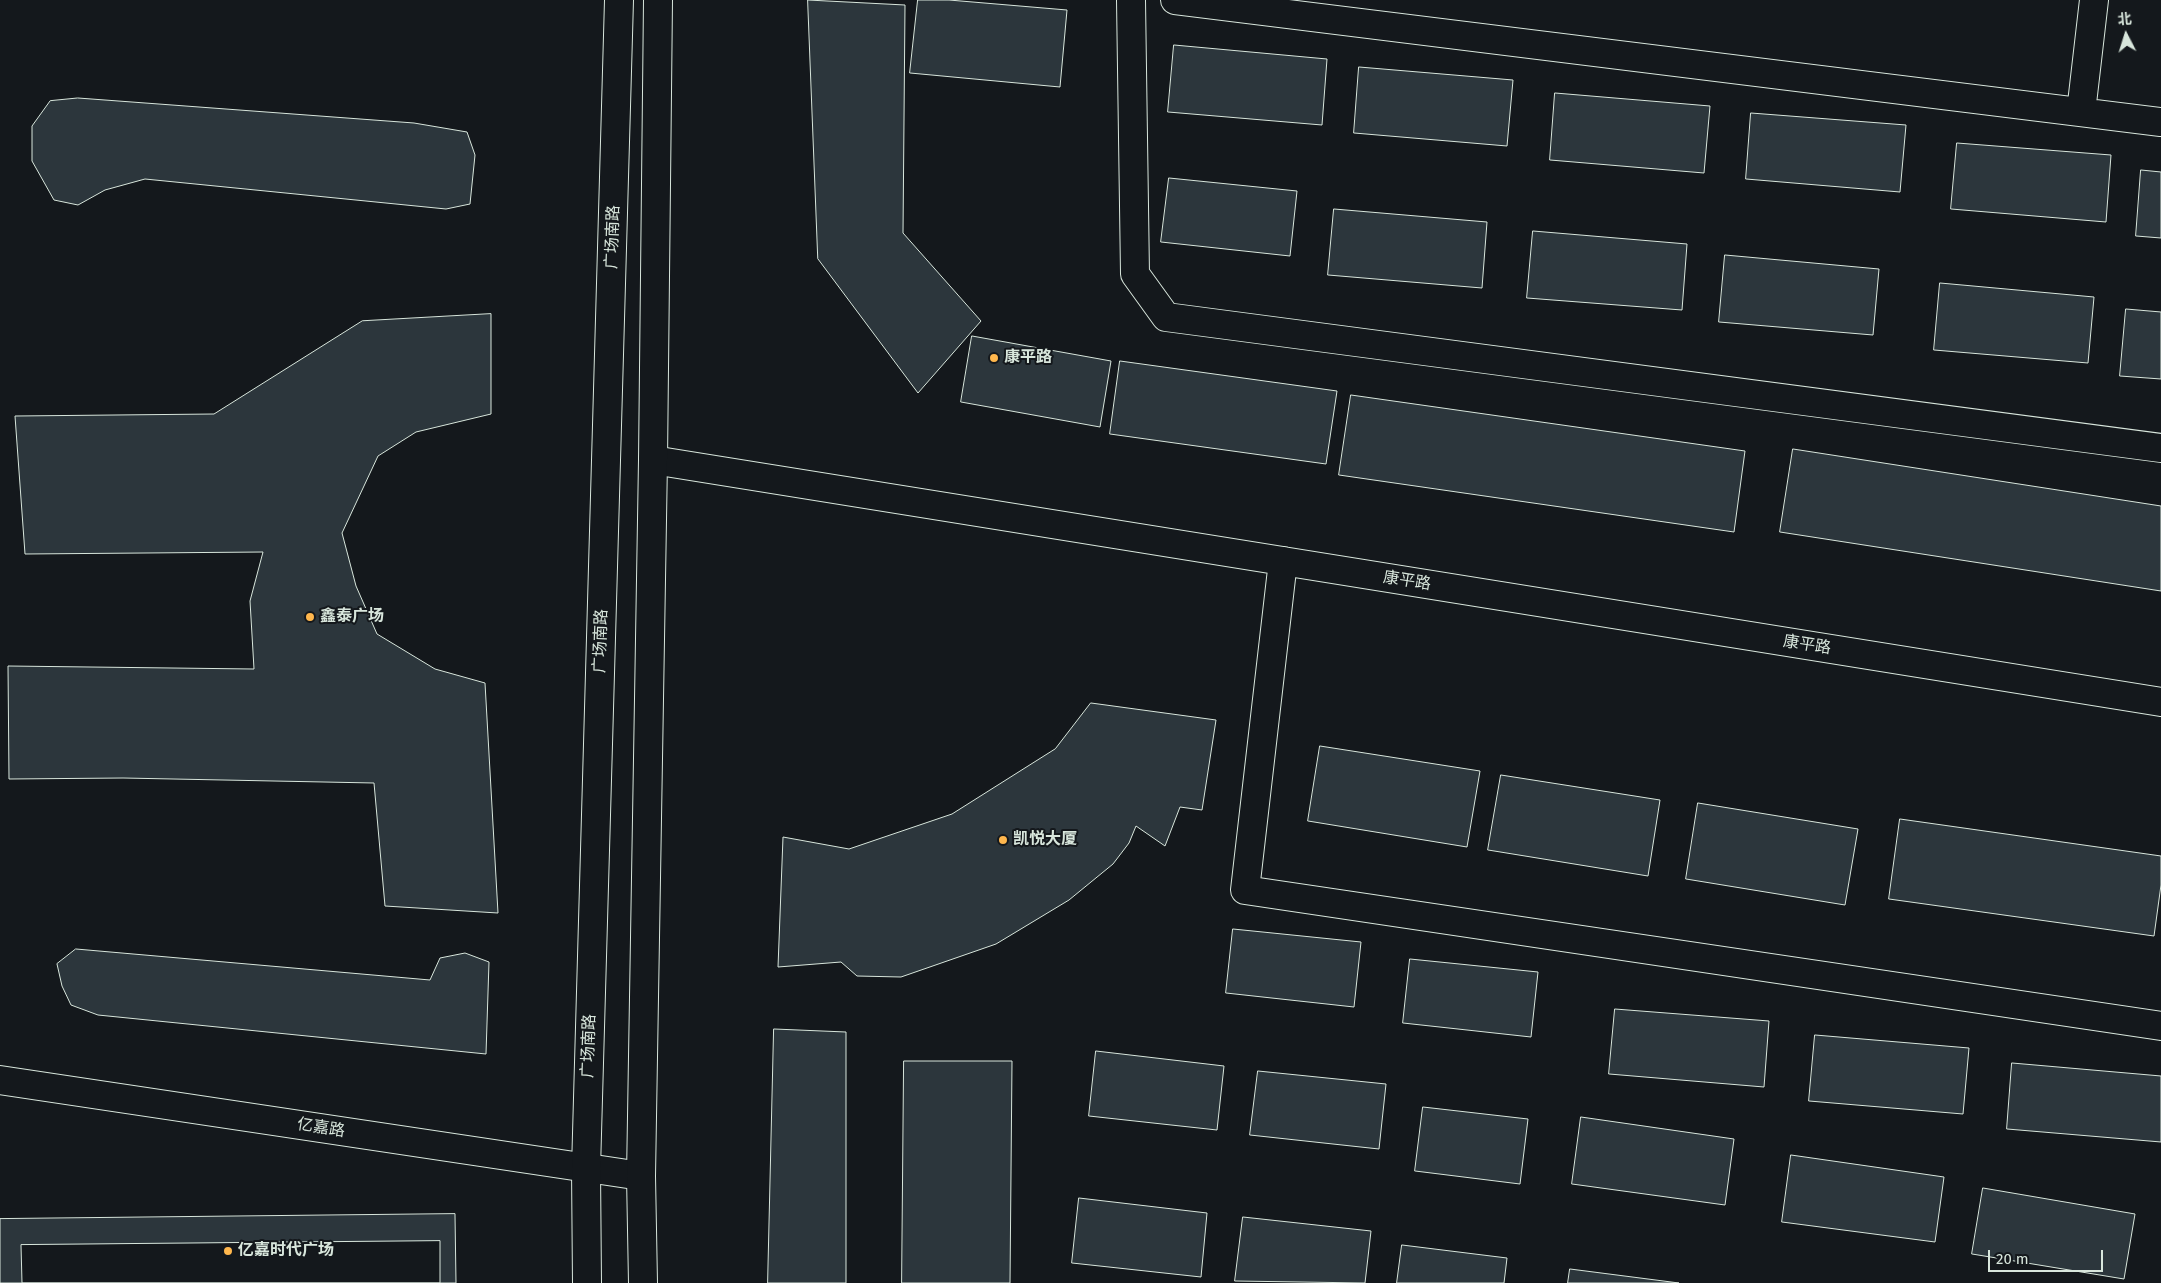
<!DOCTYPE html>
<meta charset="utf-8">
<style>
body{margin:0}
#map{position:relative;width:2161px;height:1283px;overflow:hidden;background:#14181c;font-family:"Fira Sans","Noto Sans SC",sans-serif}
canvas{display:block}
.north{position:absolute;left:2101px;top:10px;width:50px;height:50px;-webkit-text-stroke:4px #14181c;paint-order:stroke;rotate:355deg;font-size:14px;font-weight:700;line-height:20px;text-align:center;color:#d8e6dc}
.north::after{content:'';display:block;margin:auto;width:18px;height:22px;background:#d8e6dc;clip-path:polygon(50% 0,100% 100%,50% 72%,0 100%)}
.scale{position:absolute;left:1988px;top:1250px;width:115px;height:22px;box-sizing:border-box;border:2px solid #d8e6dc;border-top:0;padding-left:6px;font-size:15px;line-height:18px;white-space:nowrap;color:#d8e6dc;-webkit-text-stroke:4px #14181c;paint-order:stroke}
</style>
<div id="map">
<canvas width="2161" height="1283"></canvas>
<div class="north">北</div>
<div class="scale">20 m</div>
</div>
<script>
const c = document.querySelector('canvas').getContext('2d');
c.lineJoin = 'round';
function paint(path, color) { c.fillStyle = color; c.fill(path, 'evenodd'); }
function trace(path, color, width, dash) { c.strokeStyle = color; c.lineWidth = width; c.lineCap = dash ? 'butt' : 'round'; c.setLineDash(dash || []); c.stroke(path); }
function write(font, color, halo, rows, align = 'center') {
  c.font = font + ' "Fira Sans","Noto Sans SC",sans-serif'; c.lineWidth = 4; c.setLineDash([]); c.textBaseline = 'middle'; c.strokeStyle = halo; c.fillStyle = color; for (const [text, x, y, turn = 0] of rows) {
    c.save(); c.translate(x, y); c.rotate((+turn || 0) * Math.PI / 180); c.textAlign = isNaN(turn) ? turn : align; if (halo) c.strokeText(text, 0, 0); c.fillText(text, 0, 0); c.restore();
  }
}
const building = new Path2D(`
 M808 0 905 5 903 233 981 321 918 393 818 259Z
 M918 0H949L1067 10 1060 87 910 73Z
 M1174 45 1327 59 1322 125 1168 112Z
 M1359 67 1513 80 1507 146 1354 133Z
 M1555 93 1710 106 1704 173 1550 160Z
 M78 98 414 123 467 132 475 155 470 204 446 209 145 179 105 190 78 205 54 200 32 161V126L50 101Z
 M1751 113 1906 125 1900 192 1746 179Z
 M1957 143 2111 155 2106 222 1951 209Z
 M2141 170 2161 172V238L2136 236Z
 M1169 178 1297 191 1290 256 1161 242Z
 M1334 209 1487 222 1482 288 1328 275Z
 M1533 231 1687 244 1682 310 1527 298Z
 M1725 255 1879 269 1873 335 1719 322Z
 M1940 283 2094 297 2088 363 1934 350Z
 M2126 309 2161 312V379L2120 376Z
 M491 314V414L416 432 378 456 342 533 356 586 377 634 435 669 485 683 498 913 385 906 374 783 123 778 9 779 8 666 254 669 250 601 263 552 25 554 15 416 214 414 362 321Z
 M972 336 1111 361 1100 427 961 402Z
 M1120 361 1337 391 1326 464 1110 434Z
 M1351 395 1745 451 1734 532 1339 475Z
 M1793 449 2161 506V591L1780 532Z
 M1091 703 1216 720 1202 810 1180 807 1165 846 1136 826 1129 843 1113 864 1069 900 996 944 901 977 857 976 841 962 778 967 783 837 849 849 952 814 1055 749Z
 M1320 746 1480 771 1467 847 1308 821Z
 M1501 775 1660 800 1648 876 1488 850Z
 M1698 803 1858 829 1845 905 1686 879Z
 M1900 819 2161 856V885L2154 936 1889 899Z
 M1233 929 1361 942 1354 1007 1226 993Z
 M76 949 430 980 440 958 465 953 489 962 486 1054 98 1015 71 1005 62 986 57 964Z
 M1410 959 1538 972 1531 1037 1403 1023Z
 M1615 1009 1769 1021 1764 1087 1609 1074Z
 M774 1029 846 1032V1283H768Z
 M1815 1035 1969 1048 1963 1114 1809 1101Z
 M1096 1051 1224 1066 1217 1130 1089 1116Z
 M904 1061H1012L1010 1283H902Z
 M2012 1063 2161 1076V1142L2007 1129Z
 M1258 1071 1386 1084 1379 1149 1250 1135Z
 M1423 1107 1528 1119 1520 1184 1415 1171Z
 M1581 1117 1734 1139 1725 1205 1572 1184Z
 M1791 1155 1944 1177 1935 1242 1782 1222Z
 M1983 1188 2135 1214 2124 1279 1972 1254Z
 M1079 1198 1207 1213 1201 1277 1072 1263Z
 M455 1214 456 1283H0V1219Z
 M1243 1217 1371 1231 1365 1283 1235 1281Z
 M440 1241V1283H22L21 1245Z
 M1402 1245 1507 1258 1504 1283H1397Z
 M1570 1269 1679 1283H1568Z`);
paint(building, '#2c363c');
trace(building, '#d8e6dc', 1);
const minor = new Path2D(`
 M1131 0 1135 274 1166 317 2161 448
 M1175 0 2161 122
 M2081 112 2094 0
 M653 460 2161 702
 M1283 561 1245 890 2161 1026
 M0 1080 641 1176`);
const major = new Path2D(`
 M587 1283 586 1169 619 0
 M643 1283 641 1176 653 460 658 0`);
trace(minor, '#d8e6dc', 30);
trace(major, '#d8e6dc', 30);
trace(minor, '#14181c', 28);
trace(major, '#14181c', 28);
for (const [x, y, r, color] of [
 [994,358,5,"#ffb74d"],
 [310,617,5,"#ffb74d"],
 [1003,840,5,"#ffb74d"],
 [228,1251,5,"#ffb74d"]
]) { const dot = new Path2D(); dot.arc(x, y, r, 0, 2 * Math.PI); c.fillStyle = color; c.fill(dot); trace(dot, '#14181c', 2); }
write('16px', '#d8e6dc', '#14181c', [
 ["广场南路",613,237,-88],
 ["康平路",1407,581,9],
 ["广场南路",601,641,-88],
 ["康平路",1807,645,9],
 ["广场南路",589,1046,-88],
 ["亿嘉路",321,1128,9]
]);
write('bold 16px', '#d8e6dc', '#14181c', [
 ["康平路",1004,358],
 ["鑫泰广场",320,617],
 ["凯悦大厦",1013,840],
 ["亿嘉时代广场",238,1251]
], 'left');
</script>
